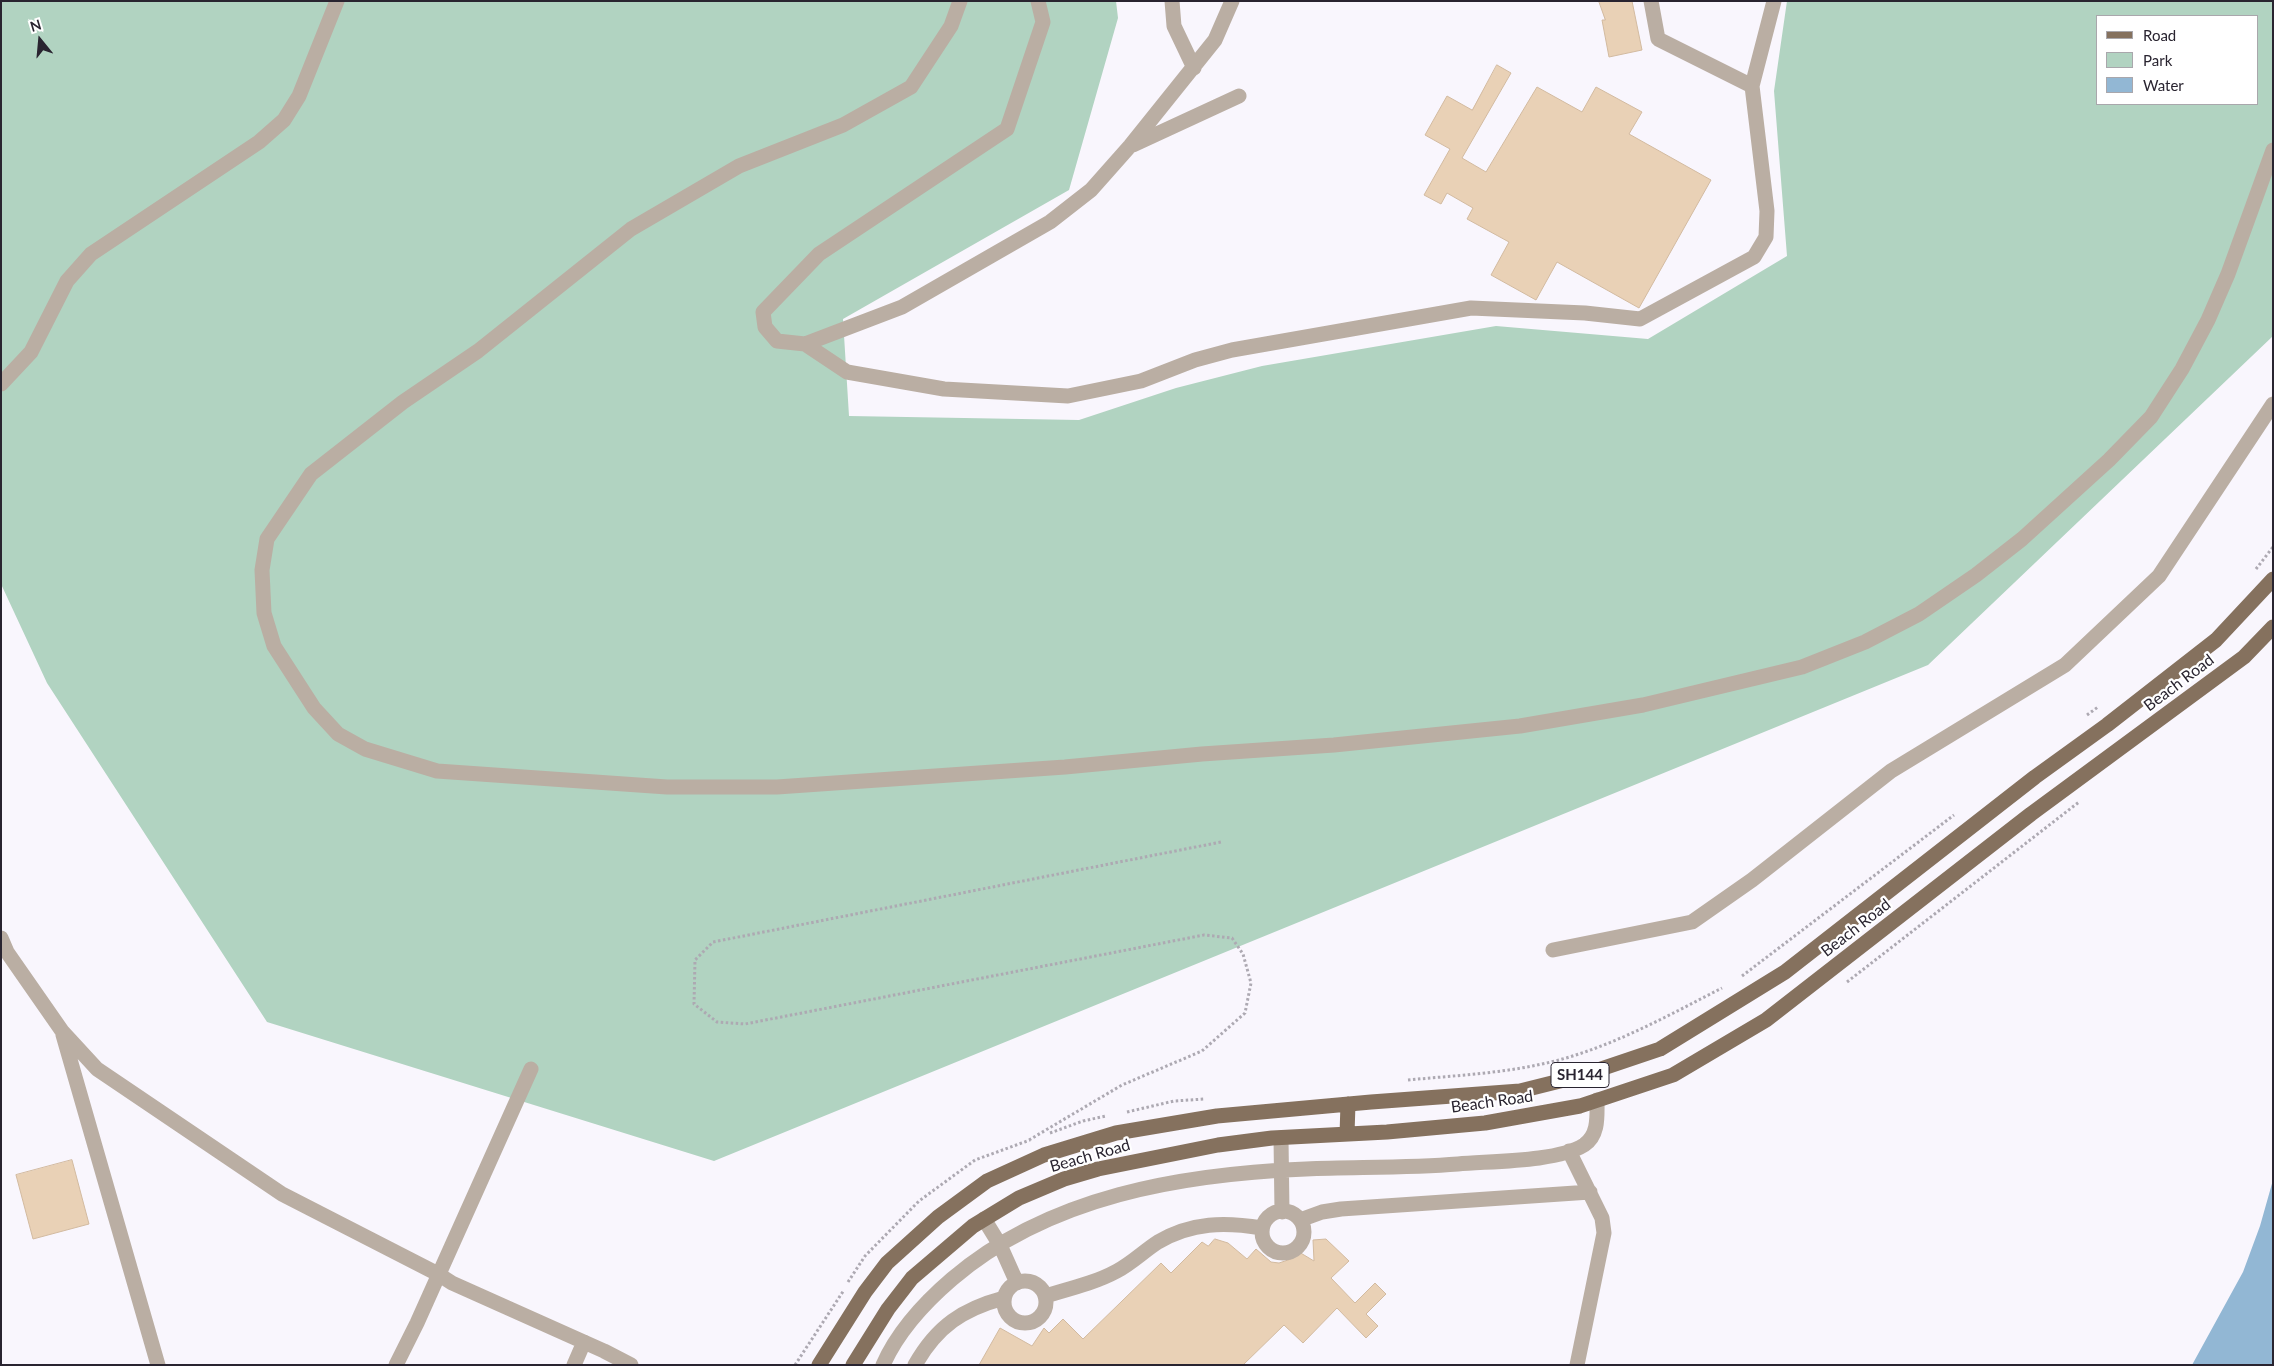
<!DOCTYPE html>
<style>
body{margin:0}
#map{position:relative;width:2274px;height:1366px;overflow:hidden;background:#f9f6fd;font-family:Lato,sans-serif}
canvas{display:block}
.frame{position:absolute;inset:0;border:2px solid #292430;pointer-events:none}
.legend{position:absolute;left:2096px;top:15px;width:162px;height:90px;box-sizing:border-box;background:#fff;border:1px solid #a9a7ac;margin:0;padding:6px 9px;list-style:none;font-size:15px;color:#292430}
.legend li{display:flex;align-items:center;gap:10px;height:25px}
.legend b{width:25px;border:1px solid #a9a7ac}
.north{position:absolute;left:15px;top:15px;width:50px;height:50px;-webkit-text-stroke:4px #fff;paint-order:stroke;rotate:343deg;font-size:14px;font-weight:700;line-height:20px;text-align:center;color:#292430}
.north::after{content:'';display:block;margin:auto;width:18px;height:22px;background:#292430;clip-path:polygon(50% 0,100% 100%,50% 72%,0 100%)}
</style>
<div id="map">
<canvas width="2274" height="1366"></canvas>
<div class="frame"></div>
<ul class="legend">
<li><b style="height:6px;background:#85715e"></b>Road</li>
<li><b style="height:14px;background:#b1d3c1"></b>Park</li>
<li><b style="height:14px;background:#92b7d4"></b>Water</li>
</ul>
<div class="north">N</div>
</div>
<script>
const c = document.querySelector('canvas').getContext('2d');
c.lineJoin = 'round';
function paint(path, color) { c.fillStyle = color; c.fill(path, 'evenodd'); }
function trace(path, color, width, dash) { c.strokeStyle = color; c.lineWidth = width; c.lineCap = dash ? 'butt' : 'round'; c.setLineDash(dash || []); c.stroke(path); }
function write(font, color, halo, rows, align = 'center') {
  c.font = font + ' Lato,sans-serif'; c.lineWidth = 4.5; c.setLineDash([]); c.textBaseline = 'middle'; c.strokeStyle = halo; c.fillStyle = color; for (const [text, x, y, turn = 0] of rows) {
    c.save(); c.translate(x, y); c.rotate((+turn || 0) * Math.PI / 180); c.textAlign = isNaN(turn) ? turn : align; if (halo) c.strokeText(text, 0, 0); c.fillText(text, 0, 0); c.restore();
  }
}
paint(new Path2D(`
 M1 1H1116L1118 18 1069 190 843 319 849 416 1079 420 1176 388 1262 366 1496 326 1648 339 1787 256 1774 91 1787 1H2273V336L1928 665 714 1161 267 1022 47 683 1 584ZM2098 16H2258V104H2098Z`), '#b1d3c1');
paint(new Path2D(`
 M2273 1180V1365H2192L2243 1272 2260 1226Z`), '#92b7d4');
const building = new Path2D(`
 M1599 1H1632L1642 50 1609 57 1602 20H1605Z
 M1497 65 1511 73 1462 158 1486 172 1537 87 1582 112 1596 87 1642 112 1629 134 1711 180 1639 308 1557 262 1536 300 1491 275 1509 242 1467 219 1473 208 1447 193 1441 204 1424 195 1450 149 1425 135 1447 96 1472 110Z
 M72 1160 89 1224 33 1239 16 1175Z
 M1215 1239 1228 1243 1247 1259 1256 1249 1271 1262 1279 1263 1291 1259 1299 1252 1314 1261 1313 1240 1326 1239 1349 1261 1331 1278 1355 1303 1375 1283 1386 1294 1366 1314 1378 1326 1366 1338 1337 1308 1303 1343 1284 1325 1243 1365H979L1000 1328 1032 1346 1044 1328 1049 1333 1063 1319 1083 1339 1161 1263 1171 1273 1202 1242 1208 1246Z`);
paint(building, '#e9d1b6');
trace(building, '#d2baa0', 1);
trace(new Path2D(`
 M2256 569 2273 547
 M2087 715 2098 707
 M1742 976 1954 815
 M1847 982 2079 802
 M1408 1080C1460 1075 1514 1073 1566 1058 1621 1042 1671 1014 1722 988
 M1127 1112 1174 1101 1205 1099
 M1050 1133 1083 1121 1106 1116
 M1029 1140 1122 1085 1202 1051 1245 1013 1251 983 1243 954 1232 938 1204 935 745 1024 717 1022 694 1004 695 960 713 942 1221 842
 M848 1282 865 1256 919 1201 975 1160 1030 1140
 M795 1365 844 1290`), '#ada9b2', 3, [2.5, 2.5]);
trace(new Path2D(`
 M960 1 951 26 911 87 843 125 739 166 631 229 478 351 403 402 311 474 267 539 262 570 264 613 274 646 314 708 338 734 365 749 437 771 667 787H777L1065 767 1202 754 1334 745 1520 726 1643 705 1802 667 1865 642 1919 614 1976 575 2022 539 2109 460 2151 417 2182 369 2208 320 2228 274 2273 150
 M1038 1 1043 22 1007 129 819 254 763 312 765 327 777 341 805 344 902 307 1050 222 1091 190 1130 146 1215 40 1232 1
 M1172 1 1174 26 1194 68
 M1651 1 1658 39 1752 86
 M1133 145 1239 96
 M805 344 847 372 944 389 1068 396 1141 381 1195 360 1232 350 1471 308 1585 313 1640 319 1754 257 1766 237 1767 211 1752 86 1774 1
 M1 384 31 352 67 281 91 254 259 142 284 120 299 96 337 1
 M1 938 7 952 62 1031 97 1069 282 1194 438 1274 452 1283 604 1351 631 1365
 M1553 950 1692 922 1752 880 1891 771 2065 665 2159 576 2273 404
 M63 1035 158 1365
 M1281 1138 1282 1212
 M1569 1151 1602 1218 1604 1233 1577 1365
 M1262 1232a21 21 0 1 1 42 0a21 21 0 1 1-42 0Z
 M984 1219 1000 1245 1017 1283
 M1300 1220 1322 1212 1341 1209 1590 1192
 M1004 1302a21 21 0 1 1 42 0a21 21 0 1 1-42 0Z
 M1045 1296C1069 1289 1095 1283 1117 1271 1132 1263 1144 1251 1158 1242 1192 1222 1225 1222 1262 1228
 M396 1365 417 1323 531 1069
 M574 1365 584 1342
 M883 1365C898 1331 924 1303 952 1279 1049 1196 1182 1174 1306 1169 1357 1167 1408 1168 1458 1164 1491 1161 1557 1162 1584 1145 1599 1135 1597 1116 1597 1100
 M915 1365C937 1326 963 1309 1004 1298`), '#baaea3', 15);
trace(new Path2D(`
 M1347 1134 1348 1104
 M819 1365 865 1292 887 1263 938 1217 987 1181 1044 1155 1116 1133 1217 1116 1371 1102 1520 1091 1580 1076 1660 1049 1785 972 2035 777 2107 725 2216 640 2273 579
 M853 1365 888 1309 912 1278 973 1226 1019 1198 1064 1179 1098 1169 1218 1145 1272 1138 1387 1132 1485 1123 1580 1106 1673 1075 1766 1020 2031 814 2244 657 2273 627`), '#85715e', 15);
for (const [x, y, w] of [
 [1580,1075,58]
]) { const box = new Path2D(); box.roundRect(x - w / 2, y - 12.5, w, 25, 4); c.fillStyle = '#fff'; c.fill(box); trace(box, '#292430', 1); }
write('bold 15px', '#292430', null, [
 ["SH144",1580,1075]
]);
write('16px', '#292430', '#fff', [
 ["Beach Road",2179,683,-37],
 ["Beach Road",1856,928,-38],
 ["Beach Road",1492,1102,-8],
 ["Beach Road",1090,1156,-16]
]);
</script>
